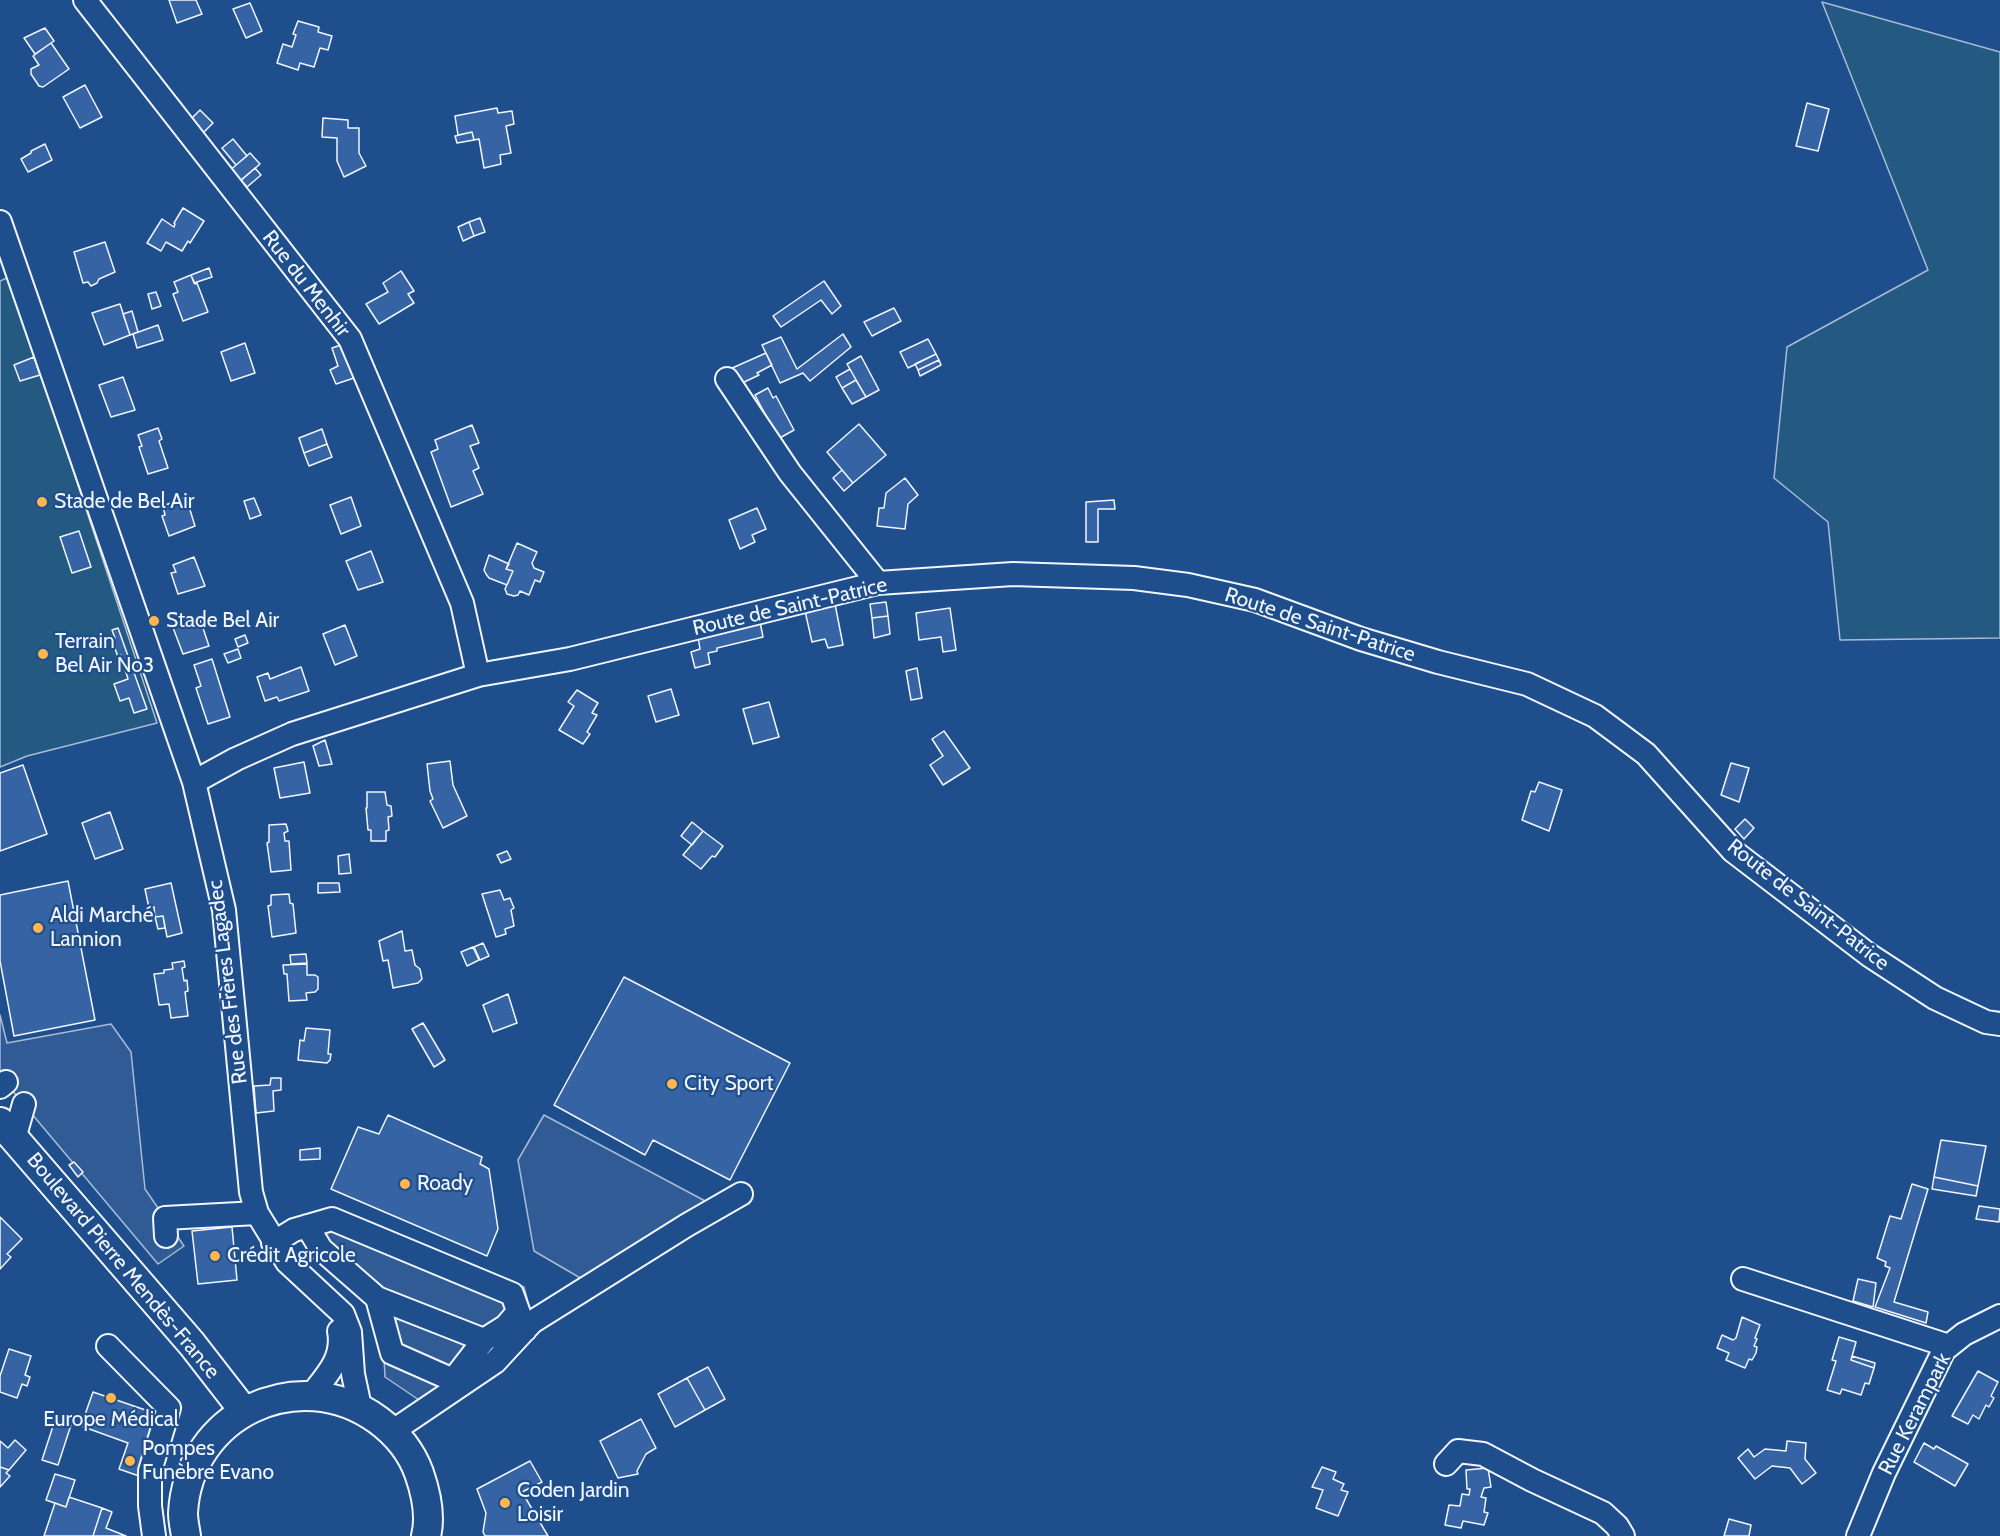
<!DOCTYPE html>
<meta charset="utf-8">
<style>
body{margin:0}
canvas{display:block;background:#1f4e8c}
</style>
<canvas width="2000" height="1536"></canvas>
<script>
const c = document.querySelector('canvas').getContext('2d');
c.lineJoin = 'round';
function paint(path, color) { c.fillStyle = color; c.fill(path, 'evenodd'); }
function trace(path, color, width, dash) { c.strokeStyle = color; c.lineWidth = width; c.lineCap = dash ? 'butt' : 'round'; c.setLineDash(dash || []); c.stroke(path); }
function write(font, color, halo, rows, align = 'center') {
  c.font = font + ' Cabin,sans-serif'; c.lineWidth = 4.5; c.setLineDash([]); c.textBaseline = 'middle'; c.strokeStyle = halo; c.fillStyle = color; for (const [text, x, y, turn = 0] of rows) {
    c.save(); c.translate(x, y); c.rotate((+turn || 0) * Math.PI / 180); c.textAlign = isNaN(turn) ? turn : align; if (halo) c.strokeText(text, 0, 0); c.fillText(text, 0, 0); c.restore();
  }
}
const green = new Path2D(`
 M1822 2 2000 52V638L1840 640 1828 522 1774 478 1787 347 1928 270Z
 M9 277 157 723 27 756 0 767V281Z`);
paint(green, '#245a82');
trace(green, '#a8bbd7', 1.5);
const parking = new Path2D(`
 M0 1015 7 1043 111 1024 131 1052 145 1189 184 1246 158 1264 0 1076Z
 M544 1115 707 1202 582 1279 534 1251 518 1160Z
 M333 1208 524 1287 530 1310 475 1370 422 1402 385 1377 383 1340 369 1305 296 1220Z`);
paint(parking, '#305b95');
trace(parking, '#a8bbd7', 1.5);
const building = new Path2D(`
 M169 0H196L202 14 177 23Z
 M250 3 262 31 246 38 233 9Z
 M298 21 319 27 318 32 332 36 328 50 320 48 314 67 300 63 298 70 277 63 283 44 292 47 296 35 293 34Z
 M45 28 54 41 35 54 24 38Z
 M51 43 69 69 43 87 39 86 31 74V69L39 65 33 56Z
 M85 85 102 117 80 128 63 97Z
 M1807 103 1829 109 1818 151 1796 146Z
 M497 108 498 113 512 111 514 124 506 126 511 153 500 155 501 164 484 168 479 139 474 140 472 132 458 135 455 116Z
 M200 110 213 123 200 136 187 123Z
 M323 118 348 120V128H359V153L366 166 344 177 337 161V138L322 137Z
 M472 132 474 140 457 143 455 136Z
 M233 139 247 156 236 165 222 148Z
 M45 144 52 160 28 172 21 159 31 153V151Z
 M250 153 260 164 238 183 228 172Z
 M255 168 261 175 247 187 241 180Z
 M183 208 204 221 190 243 188 241 182 251 166 242 161 251 147 243 162 219 174 227 175 224 174 223Z
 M480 218 485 232 474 236 469 222Z
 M469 222 474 236 463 241 458 227Z
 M105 242 115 272 99 279 97 283 91 286 88 282 83 283 74 252Z
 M209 268 212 277 194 283 191 275Z
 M401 271 414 291 408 294 414 303 379 324 366 304 388 292 383 283Z
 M191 275 195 284 197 283 208 312 183 321 173 294 178 292 174 282Z
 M824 281 841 306 832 314 821 300 781 327 773 316Z
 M156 292 161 306 152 309 148 294Z
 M120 304 130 335 104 345 92 313Z
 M894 308 901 321 872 336 864 322Z
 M132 311 138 332 130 335 123 314Z
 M158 325 163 340 137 348 133 334Z
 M843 334 851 347 810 381 803 373 780 383 762 345 781 337 797 369Z
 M928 339 936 354 908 368 900 352Z
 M245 343 255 373 231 381 221 352Z
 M344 344 357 377 336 384 330 370 338 366 332 348Z
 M766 353 772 365 757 373 759 375 738 385 730 369Z
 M936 354 939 360 918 370 915 364Z
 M861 356 879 390 866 397 847 364Z
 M34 357 40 375 20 381 14 365Z
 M939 360 941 365 920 376 918 370Z
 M850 369 856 380 842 388 836 377Z
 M123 377 135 410 111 417 99 385Z
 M856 380 866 397 852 404 842 388Z
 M768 388 773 398 776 396 794 430 778 439 755 395Z
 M859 424 886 455 853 483 827 452Z
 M472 425 479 443 470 446 479 468 473 471 483 494 451 507 431 452 438 449 435 440Z
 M158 428 162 439 159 441 168 468 148 474 139 447 142 446 138 435Z
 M322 429 327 444 304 453 299 438Z
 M327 444 332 457 309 466 304 453Z
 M842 470 853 483 844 491 833 478Z
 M905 478 918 495 908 504 905 529 877 526 879 508H884L886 493Z
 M186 497 195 526 169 536 162 516 165 515 163 506Z
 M351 497 361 526 341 534 330 505Z
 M254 498 261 515 250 519 244 501Z
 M1114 500 1115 509H1098V542H1086V502Z
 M757 508 766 529 752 535 755 542 740 549 729 520Z
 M79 531 91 567 72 573 60 537Z
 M517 543 537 552 532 563 534 568 544 572 540 582 535 580 529 595 520 591 518 595 514 596 507 594 505 589 513 571 506 569Z
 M371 551 383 582 358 590 346 561Z
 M489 555 509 564 506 569 513 571 507 585 489 578 486 574 484 570Z
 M194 557 205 586 178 594 171 573 176 572 173 565Z
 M886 602 888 616 872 618 870 604Z
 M835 604 843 645 828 648 825 639 812 642 805 611Z
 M950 608 956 650 943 652 941 637 919 640 916 613Z
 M199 616 209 646 183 654 172 625Z
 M888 616 890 634 874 638 872 618Z
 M760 622 763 637 717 648V651L708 653 710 664 695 668 691 652 700 649 698 637Z
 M345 625 357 656 335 665 323 634Z
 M118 628 147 709 134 713 129 698 120 701 114 684 128 679 121 655 118 657 112 640 115 638 112 630Z
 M245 635 248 643 238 647 235 639Z
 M238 649 241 658 228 663 224 654Z
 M212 659 230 717 208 724 196 688 201 686 194 665Z
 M301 667 309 691 279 701 277 697 265 701 257 677 268 673 270 679Z
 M917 668 922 698 911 700 906 671Z
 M671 689 679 715 656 722 648 696Z
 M577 690 598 703 592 713 597 715 587 732 590 734 583 744 559 730 574 706 568 702Z
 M769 702 779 737 753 744 743 709Z
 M944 731 970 768 943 785 930 765 943 756 932 739Z
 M325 740 332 764 319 766 313 746Z
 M450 761 453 785 467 816 443 828 430 801 433 799 430 791 427 764Z
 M304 762 310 793 280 798 274 768Z
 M1731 763 1749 768 1739 802 1721 795Z
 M23 765 47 834 0 851V773Z
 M1539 782 1562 790 1549 831 1522 820 1531 791 1535 792Z
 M367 792H385L387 805 391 806 392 816 388 817 389 830 386 831V841H371V830H368L366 808H367Z
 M110 812 123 849 95 859 82 823Z
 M1745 819 1754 828 1744 839 1735 829Z
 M692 822 703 831 692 845 681 836Z
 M286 824 288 831 284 833 285 841H289L291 870 271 872 267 843 269 842V825Z
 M703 831 723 846 715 857 712 856 701 869 683 855Z
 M507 851 511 859 501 863 497 855Z
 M349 854 351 873 339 874 338 856Z
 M68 881 95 1020 14 1036 0 961V895Z
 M171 883 182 933 167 937 163 916 155 917 154 907 149 908 145 889Z
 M318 883H339L340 892 318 893Z
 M500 890 504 900 510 898 514 908 511 910 514 926 505 929 506 934 496 937 482 894Z
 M289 894 290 903 293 904 296 933 272 937 268 906 271 905V895Z
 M163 916 165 928 158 929 155 917Z
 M402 931 405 951 412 950 415 965 420 969 422 979 418 983 393 988 388 960 383 961 379 941Z
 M483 943 489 956 480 960 474 947Z
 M473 947 479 960 467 966 461 952Z
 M306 954 307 963 291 964 290 955Z
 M184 961 185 967 182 968 184 981 187 980 188 991 185 992 188 1016 171 1018 169 1004 159 1005 154 974 164 973V970L173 969 172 963Z
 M307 964V975H315L318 977V989L315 992 306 993 307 1000 289 1001 287 974H284L283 965Z
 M624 977 790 1063 730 1180 653 1140 645 1155 554 1105Z
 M508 994 517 1023 493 1032 483 1005Z
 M423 1023 445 1060 434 1067 412 1029Z
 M306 1028 330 1030 328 1054H331L330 1060 327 1063 298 1060 300 1040 304 1041Z
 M271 1078H281V1090L273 1091 274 1111 256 1113 254 1086 270 1085Z
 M388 1115 482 1157 480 1164 489 1169 498 1229 487 1256 331 1189 358 1127 379 1134Z
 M1941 1140 1986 1146 1978 1186 1934 1177Z
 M320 1148V1159L300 1160V1150Z
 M74 1162 83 1172 78 1177 69 1165Z
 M1934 1177 1978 1186 1976 1196 1932 1189Z
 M1912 1184 1928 1189 1894 1302 1928 1312 1926 1323 1875 1307 1890 1268 1885 1266 1886 1262 1877 1258 1890 1216 1901 1219Z
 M1979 1206 2000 1209 1999 1222 1976 1219Z
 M0 1217 22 1239 7 1254 11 1257 0 1269Z
 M232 1227 237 1280 198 1284 192 1231Z
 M1858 1279 1876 1283 1873 1307 1853 1301Z
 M1742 1317 1760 1325 1755 1338 1757 1339 1754 1346 1757 1347 1756 1353 1752 1360 1749 1359 1745 1368 1726 1360 1729 1353 1717 1348 1722 1335 1733 1340 1736 1338Z
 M1839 1337 1856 1342 1851 1360 1874 1368 1869 1384 1865 1383 1861 1395 1842 1389 1840 1394 1827 1390 1836 1361 1832 1360Z
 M9 1349 31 1356 25 1375 30 1377 27 1386 22 1384 17 1398 0 1392V1376Z
 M1852 1356 1875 1363 1874 1368 1851 1360Z
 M708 1367 725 1399 705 1410 687 1378Z
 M1978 1371 1998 1382 1991 1396 1994 1398 1989 1407 1986 1405 1979 1419 1973 1415 1968 1424 1952 1416Z
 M687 1378 705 1410 675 1427 658 1394Z
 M93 1392 160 1415 139 1476 119 1469 128 1443 81 1426Z
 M641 1419 656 1448 646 1454 637 1471 638 1474 618 1478 600 1441Z
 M55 1420 71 1425 58 1465 42 1460Z
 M15 1440 26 1450 9 1470 0 1467V1441L8 1448Z
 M1787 1441 1806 1443 1805 1459 1816 1473 1802 1484 1790 1468 1772 1466 1755 1479 1738 1458 1748 1449 1754 1457 1765 1449 1786 1451Z
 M1924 1443 1934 1449 1936 1446 1968 1464 1955 1486 1914 1462Z
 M530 1461 542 1482 522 1492 548 1536H485L483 1532 486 1513 477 1489Z
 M0 1467 9 1470 6 1473 10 1476 0 1487Z
 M1322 1467 1336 1472 1333 1479 1344 1484 1341 1490 1348 1492 1338 1516 1316 1508 1323 1490 1312 1487Z
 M1488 1468 1491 1487 1484 1488 1481 1497 1486 1498 1484 1512 1488 1513 1484 1525 1463 1521 1461 1528 1445 1525 1449 1505 1460 1506 1462 1494 1469 1495 1470 1489H1467L1466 1470Z
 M55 1474 75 1480 66 1507 46 1500Z
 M69 1497 102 1508 93 1536H44L55 1503 66 1507Z
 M102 1508 112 1512 106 1528 126 1536H93Z
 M1729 1519 1751 1525 1749 1536H1724Z`);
paint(building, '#3563a3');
trace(building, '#f2f6ff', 1.5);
const minor = new Path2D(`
 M85 0 350 339 462 603 478 675
 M0 222 194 782 224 910 251 1192 257 1213 287 1262 343 1314 350 1332 353 1374 360 1407
 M727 379 790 473 878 583
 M194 782 236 759 292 734 478 675 570 659 878 583 1013 574 1134 578 1188 585 1255 600 1361 639 1438 662 1527 684 1595 716 1646 754 1733 851 1869 955 1935 998 1986 1022 2000 1024
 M0 1087 6 1082
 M14 1139 24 1104
 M307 1226 321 1249 377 1298 484 1340 506 1326 518 1312
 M166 1236 165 1218 257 1213
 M273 1243 294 1230 332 1219 512 1294 525 1330
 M1743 1279 1949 1346
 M377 1298 392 1353 453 1380 484 1340
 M108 1346 169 1408 150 1471V1506L154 1536
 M312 1394C327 1375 344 1358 339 1331
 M393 1431 495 1362 532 1322 687 1225 741 1194
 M1446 1464 1458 1451 1483 1454 1532 1480 1603 1513 1617 1526 1623 1536
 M1858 1536 1884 1473 1944 1350 1964 1334 2000 1316`);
const major = new Path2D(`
 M0 1122 192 1344 244 1411
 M186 1536C185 1529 183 1521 183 1513 188 1415 298 1362 378 1420 397 1434 411 1451 419 1473 426 1493 431 1516 426 1536`);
trace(minor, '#f2f6ff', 26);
trace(major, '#f2f6ff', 32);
trace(minor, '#1f4e8c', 22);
trace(major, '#1f4e8c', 28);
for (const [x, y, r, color] of [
 [42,502,6,"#ffb74d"],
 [154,621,6,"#ffb74d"],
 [43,654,6,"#ffb74d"],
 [38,928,6,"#ffb74d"],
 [672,1084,6,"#ffb74d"],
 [405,1184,6,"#ffb74d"],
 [215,1256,6,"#ffb74d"],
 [111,1398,6,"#ffb74d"],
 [130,1461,6,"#ffb74d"],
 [505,1503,6,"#ffb74d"]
]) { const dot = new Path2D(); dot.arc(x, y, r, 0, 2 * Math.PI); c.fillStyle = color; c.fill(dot); trace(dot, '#1f4e8c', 2); }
write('21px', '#f2f6ff', '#1f4e8c', [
 ["Rue du Menhir",306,284,52],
 ["Route de Saint-Patrice",790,607,-13],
 ["Route de Saint-Patrice",1320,625,18],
 ["Route de Saint-Patrice",1808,905,38],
 ["Rue des Frères Lagadec",228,982,-97],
 ["Boulevard Pierre Mendès-France",123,1266,50],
 ["Rue Kerampark",1915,1414,-63]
]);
write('21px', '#f2f6ff', '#1f4e8c', [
 ["Stade de Bel Air",54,502],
 ["Stade Bel Air",166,621],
 ["Terrain",55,642],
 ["Bel Air No3",55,666],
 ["Aldi Marché",50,916],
 ["Lannion",50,940],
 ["City Sport",684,1084],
 ["Roady",417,1184],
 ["Crédit Agricole",227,1256],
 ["Europe Médical",111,1420,"center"],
 ["Pompes",142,1449],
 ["Funèbre Evano",142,1473],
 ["Coden Jardin",517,1491],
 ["Loisir",517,1515]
], 'left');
</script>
